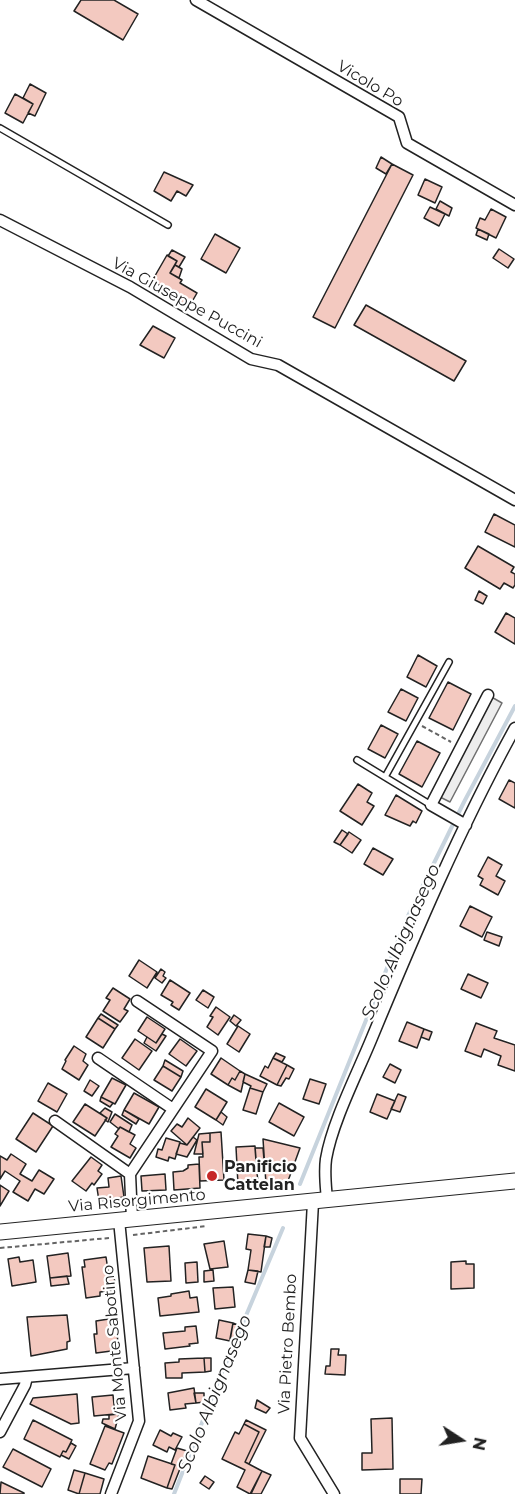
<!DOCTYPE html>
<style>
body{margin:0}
#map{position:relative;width:515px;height:1494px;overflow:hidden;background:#fff;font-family:Montserrat,sans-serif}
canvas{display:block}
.north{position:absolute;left:431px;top:1410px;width:60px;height:60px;-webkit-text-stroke:4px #fff;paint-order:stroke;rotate:102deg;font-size:16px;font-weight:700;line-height:24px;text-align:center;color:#222}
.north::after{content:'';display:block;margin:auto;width:21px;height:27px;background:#222;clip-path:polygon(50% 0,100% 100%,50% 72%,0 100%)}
</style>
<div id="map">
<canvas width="515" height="1494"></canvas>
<div class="north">N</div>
</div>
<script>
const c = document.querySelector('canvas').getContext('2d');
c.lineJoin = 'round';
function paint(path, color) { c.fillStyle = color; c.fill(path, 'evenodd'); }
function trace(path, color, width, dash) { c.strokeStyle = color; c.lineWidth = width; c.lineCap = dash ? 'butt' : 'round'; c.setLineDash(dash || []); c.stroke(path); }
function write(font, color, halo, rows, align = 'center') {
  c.font = font + ' Montserrat,sans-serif'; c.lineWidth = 4.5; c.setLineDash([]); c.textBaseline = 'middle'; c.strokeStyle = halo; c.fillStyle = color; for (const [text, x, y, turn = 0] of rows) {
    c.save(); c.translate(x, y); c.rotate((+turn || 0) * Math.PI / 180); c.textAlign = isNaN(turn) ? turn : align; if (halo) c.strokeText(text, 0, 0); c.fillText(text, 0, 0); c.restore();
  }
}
const parking = new Path2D(`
 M488 695 502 703 450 802 436 795Z`);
paint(parking, '#ededed');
trace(parking, '#6f6f6f', 1.5);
trace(new Path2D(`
 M300 1184 408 916 464 802 515 706
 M174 1494 218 1382 283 1228`), '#c7d3dd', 4);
const building = new Path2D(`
 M81 0H114L138 14 123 40 74 11Z
 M30 84 46 93 35 116 28 113 33 104 23 98Z
 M15 94 33 104 23 123 5 113Z
 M381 157 392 164 386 174 376 168Z
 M392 164 413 175 335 328 313 317Z
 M164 172 193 185 186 196 177 191 171 201 154 191Z
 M425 179 442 187 435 203 418 195Z
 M440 201 452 208 449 216 436 209Z
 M430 207 445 214 439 226 424 218Z
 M491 209 506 217 496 238 476 228 480 218 485 220Z
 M478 229 489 234 487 240 476 235Z
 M215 234 240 248 226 273 201 259Z
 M499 249 514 259 508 268 493 258Z
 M172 250 185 257 179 267 175 265 177 261 168 256Z
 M167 255 177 261 170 273 182 280 180 283 197 293 189 307 173 298 176 294 152 281Z
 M175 265 182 269 179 278 170 273Z
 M366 305 466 361 454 381 354 325Z
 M153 326 175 338 164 358 140 345Z
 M494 514 515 525V547L485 532Z
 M478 546 514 567 511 572 515 574V585L513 588 504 583 500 589 465 568Z
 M479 591 487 596 483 604 475 600Z
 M506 613 515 618V644L495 632Z
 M418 655 437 666 426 687 407 677Z
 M448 682 471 694 453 730 429 718Z
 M401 689 418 698 406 721 388 712Z
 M381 725 398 734 385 758 368 749Z
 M417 741 440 753 422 787 399 774Z
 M509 780 515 783V808L499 799Z
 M358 784 372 793 367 802 374 806 362 825 340 811Z
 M396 795 422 811 416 823 413 821 410 826 385 815Z
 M342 830 348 834 340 845 334 842Z
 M349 832 361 840 352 853 340 845Z
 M373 848 393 859 383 875 364 864Z
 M488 857 502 865 496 876 505 881 498 895 480 885 483 879 478 876Z
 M470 906 492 917 482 937 460 926Z
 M487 932 502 937 499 946 484 940Z
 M139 960 157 972 147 988 129 976Z
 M161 969 165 972 163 976 166 978 162 983 155 978Z
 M468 974 488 983 481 998 461 989Z
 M170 980 190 993 179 1010 171 1005 173 1002 161 995Z
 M113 988 130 999 124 1009 128 1011 120 1022 103 1011 110 1000 106 998Z
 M203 990 214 997 208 1008 196 1000Z
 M216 1007 230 1017 218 1035 207 1027 213 1017 210 1016Z
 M101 1014 118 1025 115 1029 98 1018Z
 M234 1015 241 1020 236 1026 230 1021Z
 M147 1017 165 1029 156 1043 138 1031Z
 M98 1018 115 1029 103 1048 86 1037Z
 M407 1022 424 1029 417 1048 399 1041Z
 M476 1023 497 1031 494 1038 515 1045V1071L498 1065 501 1056 484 1049 481 1057 465 1051Z
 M238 1026 250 1034 239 1052 227 1044Z
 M424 1029 432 1032 429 1040 421 1037Z
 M162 1034 166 1036 156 1051 144 1043 147 1037 156 1043Z
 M135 1039 152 1051 139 1070 122 1058Z
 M180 1039 197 1051 186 1066 169 1054Z
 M74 1046 86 1054 83 1061 88 1065 79 1080 62 1069 66 1061 65 1060Z
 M276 1053 285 1057 282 1062 273 1058Z
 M221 1058 240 1071 235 1080 232 1078 228 1085 211 1074Z
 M273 1058 287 1065 277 1085 260 1076 265 1066 268 1068Z
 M165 1060 183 1071 181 1077 163 1066Z
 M390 1064 401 1070 395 1083 383 1077Z
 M287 1065 294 1069 289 1079 286 1078 281 1086 277 1085Z
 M163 1066 181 1077 172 1091 154 1080Z
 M240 1071 245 1074 241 1092 228 1085 232 1078 235 1080Z
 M245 1074 267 1084 263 1092 250 1088 251 1086 243 1082Z
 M112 1078 126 1085 115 1104 101 1097Z
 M310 1079 326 1084 319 1104 303 1099Z
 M90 1080 99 1086 92 1096 84 1091Z
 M48 1083 67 1094 57 1112 38 1101Z
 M250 1088 263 1092 256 1114 243 1110Z
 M206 1089 227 1102 216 1120 195 1107Z
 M134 1093 159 1107 149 1124 124 1110Z
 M377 1094 395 1101 387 1119 370 1112Z
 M398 1094 406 1097 400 1112 391 1109Z
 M101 1097 113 1103 110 1107 100 1101Z
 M279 1103 304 1117 294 1136 269 1122Z
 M85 1104 107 1118 95 1136 73 1122Z
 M105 1108 112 1112 108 1122 105 1120 107 1118 100 1113Z
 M124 1110 139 1119 136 1124 122 1115Z
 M221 1112 227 1117 223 1125 216 1120Z
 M33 1113 53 1126 36 1152 16 1139Z
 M115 1114 132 1125 129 1132 120 1127 119 1129 110 1122Z
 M188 1118 200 1128 187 1145 171 1131 177 1124 182 1127Z
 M120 1127 135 1135 130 1144 136 1148 130 1158 111 1147 118 1136 115 1134Z
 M221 1132 224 1180 200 1181 199 1157H203L202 1142H210V1133Z
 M210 1133V1142H202L203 1154H194L199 1134Z
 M193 1137 197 1140 187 1157 176 1154 180 1143 187 1145Z
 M166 1138 180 1142 175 1159 169 1157 168 1161 156 1157 158 1149 162 1150Z
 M263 1139 300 1148 288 1181 266 1184Z
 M255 1146 258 1184 238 1185 236 1147Z
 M255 1148H263L264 1160 256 1161Z
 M11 1154 26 1164 20 1174 32 1181 39 1170 54 1179 44 1194 35 1189 28 1201 13 1192 20 1181 5 1171 0 1179V1156L7 1160Z
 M91 1157 102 1165 98 1171 102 1174 94 1185 92 1183 86 1191 72 1181Z
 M199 1164 200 1188 174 1190 173 1172 183 1171 188 1168V1165Z
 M165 1174 166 1190 142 1191 141 1176Z
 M121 1176 124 1197 99 1201 97 1188 109 1187 108 1178Z
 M0 1185 9 1191 0 1206Z
 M248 1234 266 1236 261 1272 248 1270 251 1250 246 1249Z
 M266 1236 272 1238 270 1247H264Z
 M224 1241 228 1267 210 1269 204 1244Z
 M169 1246 171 1281 147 1282 144 1248Z
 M68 1253 71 1276 50 1278 47 1256Z
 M19 1257 20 1262 33 1260 36 1282 12 1286 8 1259Z
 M106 1257 109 1277H114L116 1290 100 1292V1296L86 1298 82 1267H85L84 1260Z
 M466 1261V1264H474V1288L451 1289V1262Z
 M197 1262 198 1282 186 1283 185 1263Z
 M213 1270 214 1281 204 1282V1271Z
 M248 1270 258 1271 255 1284 245 1282Z
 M67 1276 69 1284 51 1286 50 1278Z
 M233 1287 235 1307 215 1309 213 1288Z
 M189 1291 190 1298 197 1297 199 1312 160 1316 158 1298 171 1296V1294Z
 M67 1315 70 1341 67 1342V1349L31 1356 27 1317Z
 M115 1318 119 1350 96 1353 94 1334H97L96 1321Z
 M219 1320 233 1323 230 1341 216 1338Z
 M233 1323 240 1326 235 1341 230 1339Z
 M196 1326 198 1343 189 1344 190 1346 165 1349 163 1333 185 1331V1327Z
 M331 1349H339L338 1355H346L345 1375 325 1374 326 1366H330Z
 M204 1358H211V1371L205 1372Z
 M204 1358 205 1372 182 1373V1378H166L165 1363 179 1362V1359Z
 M194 1388 196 1403 185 1404 186 1408 170 1410 168 1393Z
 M194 1393H204V1402L196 1403Z
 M77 1394 79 1423 71 1424 30 1404 33 1398Z
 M113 1395 115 1414 94 1416 92 1397Z
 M257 1400 270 1408 266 1413 255 1408Z
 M119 1414 115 1429 102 1423 103 1419H109V1415Z
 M392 1418 393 1469 362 1470V1453H372L371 1419Z
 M33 1420 72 1440 66 1452 63 1451 60 1457 24 1439Z
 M246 1420 266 1430 249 1464 245 1462 259 1432 244 1424Z
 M244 1424 259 1432 245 1462 262 1471 250 1494 237 1487 245 1470 222 1459 235 1432 239 1434Z
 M105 1426 124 1433 112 1464 109 1463 105 1470 90 1464Z
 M160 1430 171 1436 173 1433 182 1437 175 1450 169 1447 167 1452 153 1445Z
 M71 1443 76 1446 69 1459 61 1455 63 1451 66 1452Z
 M177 1448 187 1451 172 1489 167 1488 175 1465 171 1464Z
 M13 1449 51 1469 42 1487 3 1467Z
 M148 1456 175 1465 167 1488 141 1478Z
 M74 1470 85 1473 79 1494 68 1490Z
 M262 1471 271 1475 261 1494H251Z
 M85 1473 104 1479 100 1494H79Z
 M205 1476 214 1482 209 1489 200 1483Z
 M400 1479H422L421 1494H400Z
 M1 1482 24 1493V1494H0Z`);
paint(building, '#f3c9c0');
trace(building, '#222', 1.5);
const service = new Path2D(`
 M0 128 168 225
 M357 760 431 805
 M385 777 449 662`);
const minor = new Path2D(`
 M196 0 399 117 407 143 515 205
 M0 220 130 287 251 359 278 365 515 500
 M466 825 431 805 488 695
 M98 1058 173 1109
 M55 1121 130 1174
 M327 1200C326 1187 324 1173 326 1159 332 1123 357 1074 371 1040 415 934 460 828 515 728
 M313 1202 300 1438 334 1494
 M132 1219 130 1174 212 1051 137 1001
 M0 1379 134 1368
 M0 1432 25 1385 27 1377
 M111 1494 139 1421 119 1220`);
const secondary = new Path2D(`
 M0 1232 515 1181`);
trace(service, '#222', 8);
trace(minor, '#222', 13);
trace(secondary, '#222', 17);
trace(new Path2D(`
 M422 726 451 742
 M133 1235 207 1226
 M0 1248 109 1238`), '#646464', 2, [4.5, 3]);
trace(service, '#fff', 5);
trace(minor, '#fff', 10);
trace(secondary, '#fff', 15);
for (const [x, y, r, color] of [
 [212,1176,6,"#c62828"]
]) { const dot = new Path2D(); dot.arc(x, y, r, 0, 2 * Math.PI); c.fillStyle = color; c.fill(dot); trace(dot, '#fff', 2); }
write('16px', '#222', '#fff', [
 ["Vicolo Po",370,84,31],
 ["Via Giuseppe Puccini",187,303,29],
 ["Via Risorgimento",137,1201,-5],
 ["Via Monte Sabotino",115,1343,-95],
 ["Via Pietro Bembo",288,1344,-87]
]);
write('bold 16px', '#222', '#fff', [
 ["Panificio",224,1167],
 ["Cattelan",224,1185]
], 'left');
write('italic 18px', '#222', '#fff', [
 ["Scolo Albignasego",401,942,-66],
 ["Scolo Albignasego",215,1394,-68]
]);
</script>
